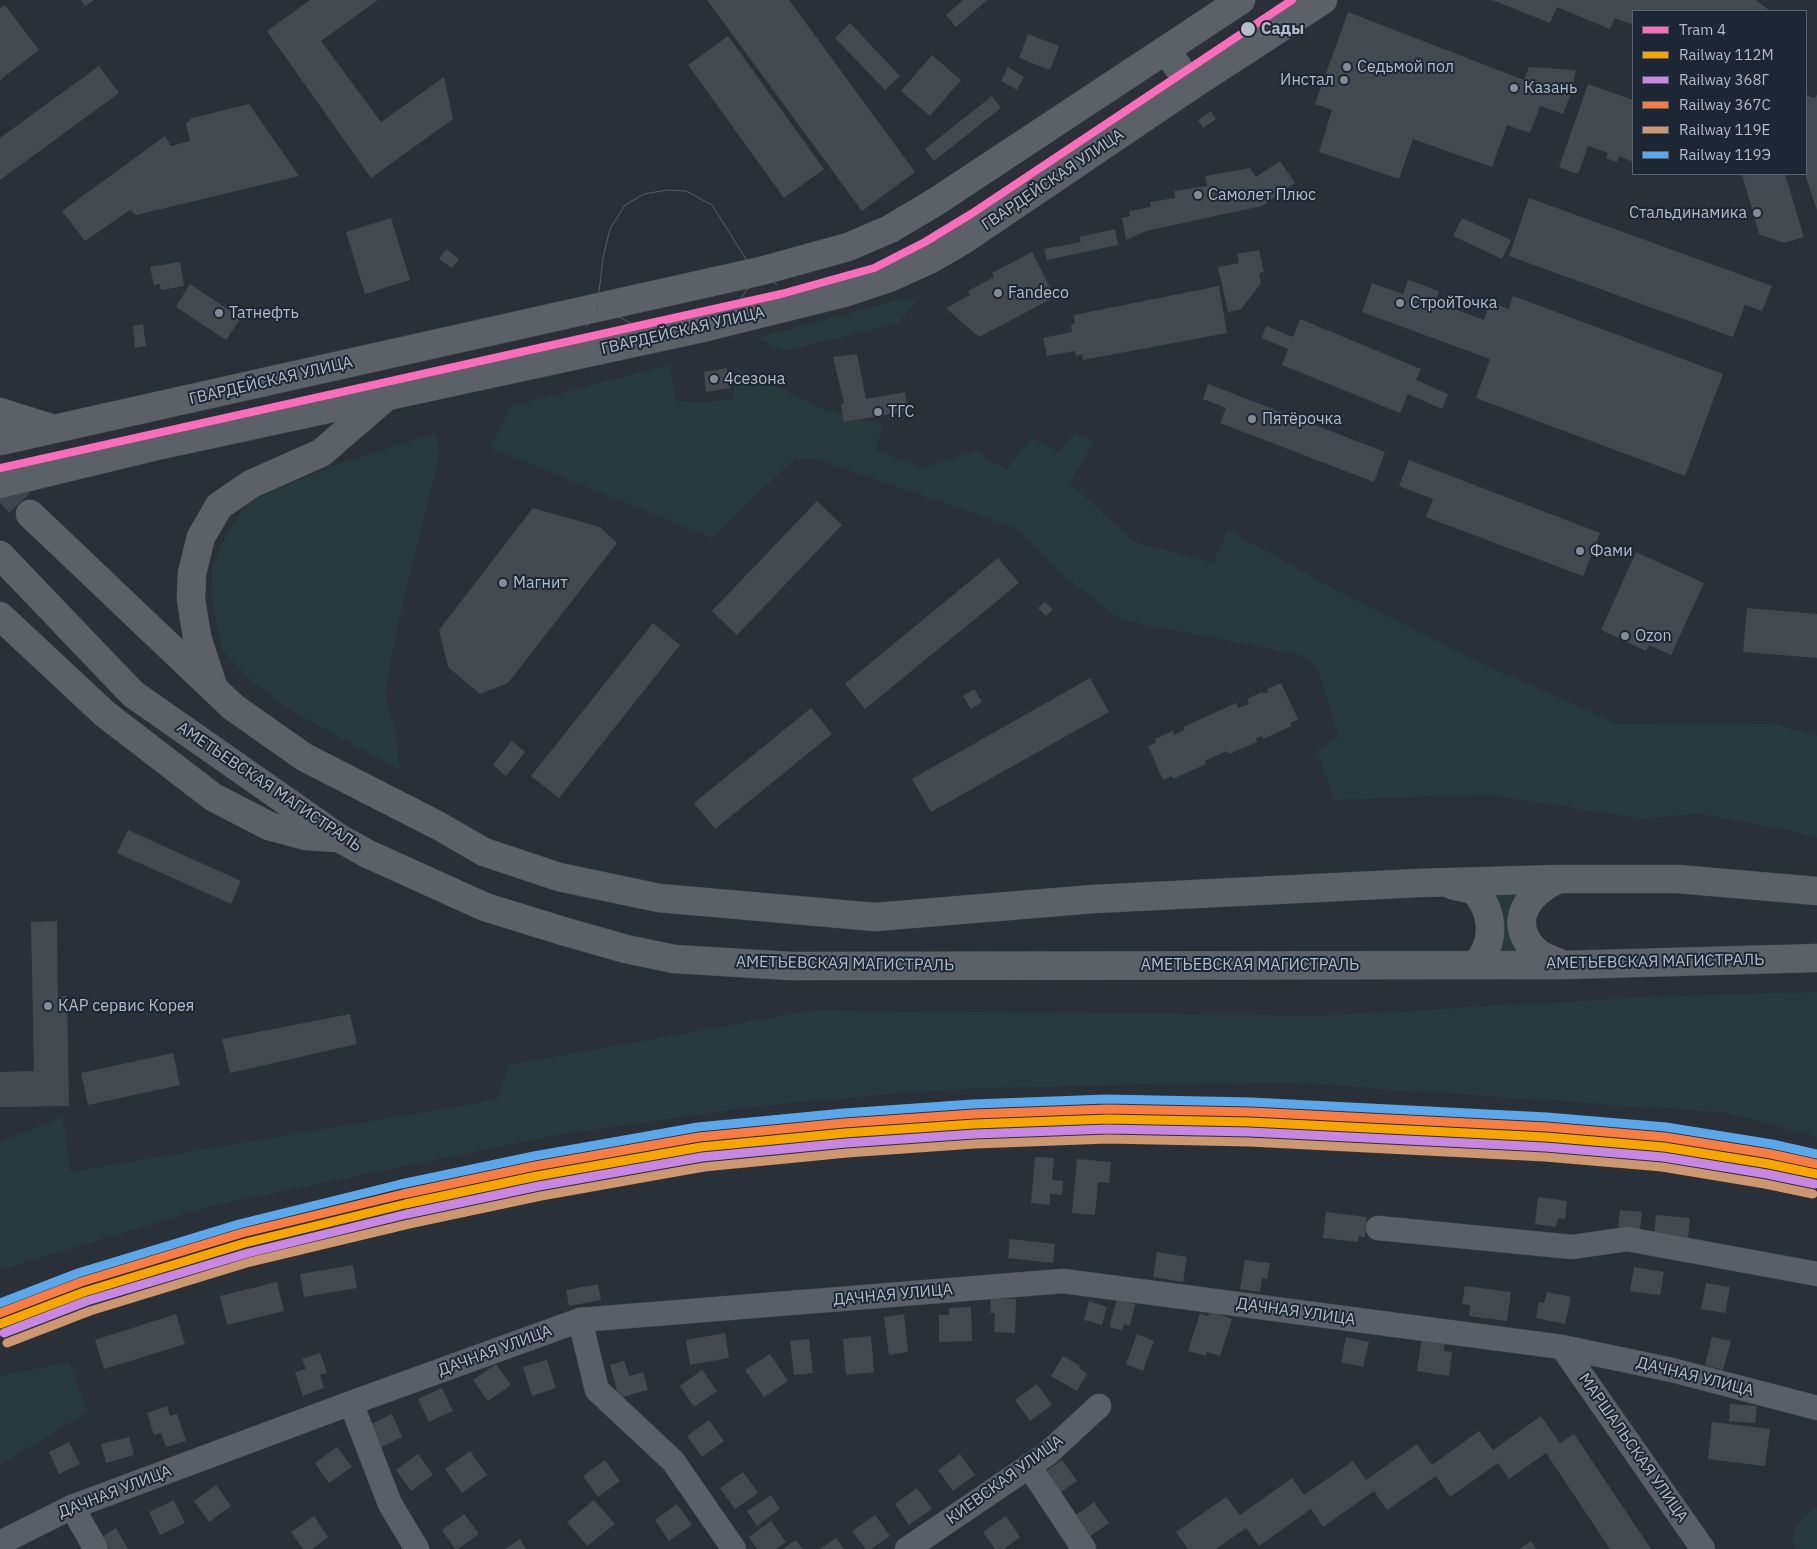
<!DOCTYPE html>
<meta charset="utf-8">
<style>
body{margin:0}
#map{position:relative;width:1817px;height:1549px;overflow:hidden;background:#2a3038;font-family:"IBM Plex Sans",sans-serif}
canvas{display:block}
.legend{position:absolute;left:1632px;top:10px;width:175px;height:165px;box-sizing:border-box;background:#1d2633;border:1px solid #59626f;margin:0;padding:6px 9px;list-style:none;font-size:15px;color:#b4bcc9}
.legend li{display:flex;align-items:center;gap:10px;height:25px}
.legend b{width:25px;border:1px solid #59626f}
</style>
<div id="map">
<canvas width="1817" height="1549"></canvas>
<ul class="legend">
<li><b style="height:6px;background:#fb6dba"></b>Tram 4</li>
<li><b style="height:6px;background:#f7a600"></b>Railway 112М</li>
<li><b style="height:6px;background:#c787e3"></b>Railway 368Г</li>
<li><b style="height:6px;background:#f77d43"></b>Railway 367С</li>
<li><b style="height:6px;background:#cd976f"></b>Railway 119Е</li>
<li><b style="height:6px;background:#5aa8eb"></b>Railway 119Э</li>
</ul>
</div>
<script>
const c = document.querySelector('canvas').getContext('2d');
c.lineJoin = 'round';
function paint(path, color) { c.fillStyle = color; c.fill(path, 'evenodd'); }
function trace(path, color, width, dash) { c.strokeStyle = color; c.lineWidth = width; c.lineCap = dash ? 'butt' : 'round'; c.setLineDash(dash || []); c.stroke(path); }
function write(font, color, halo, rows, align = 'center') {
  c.font = font + ' "IBM Plex Sans",sans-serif'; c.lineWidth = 4; c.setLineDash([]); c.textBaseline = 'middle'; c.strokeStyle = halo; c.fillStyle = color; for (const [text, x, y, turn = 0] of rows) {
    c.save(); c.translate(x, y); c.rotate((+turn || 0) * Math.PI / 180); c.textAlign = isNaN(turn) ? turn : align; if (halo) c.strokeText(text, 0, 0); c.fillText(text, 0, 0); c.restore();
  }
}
paint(new Path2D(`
 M906 298 916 302 897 324 783 351 757 338Z
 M669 365 676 401 708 402 733 399 737 368 826 410 883 424 876 450 923 468 976 451 1007 470 1031 438 1059 452 1074 433 1094 440 1070 483 1134 542 1213 563 1228 530 1342 593 1468 657 1615 723 1774 724 1817 736V838L1788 830 1701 814 1640 818 1490 795 1334 800 1317 750 1339 737 1317 667 1298 654 1121 620 1066 577 1013 527 816 459 796 457 712 538 491 448 512 406Z
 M436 433 440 452 398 624 385 694 396 733 400 770 292 711 255 684 222 650 213 607 211 571 227 532 251 500 335 465Z
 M1526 894 1524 954 1493 955 1489 896Z
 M1817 992V1137L1728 1113 1285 1082 949 1089 757 1106 557 1135 215 1205 0 1270V1142L63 1117 70 1172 497 1100 509 1065 815 1010 1318 1016 1686 995Z
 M69 1362 88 1412 0 1465V1376Z
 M1817 1507V1549H1797C1784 1531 1804 1517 1817 1507Z`), '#273a3e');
paint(new Path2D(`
 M81 0H94L85 6Z
 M310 0H378L321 41 381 122 444 77 453 119 371 178 267 31Z
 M707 0H789L915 172 862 211Z
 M963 0H987L956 27 946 15Z
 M1492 0H1756L1770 11H1633V25L1615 18 1610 29 1557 7 1550 23Z
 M5 5 39 50 0 80V8Z
 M1348 12 1524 80 1529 67 1576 70 1571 93 1563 114 1540 106 1530 133 1507 125 1492 167 1413 139 1399 179 1319 152 1332 110 1315 104Z
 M850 23 900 76 885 90 835 38Z
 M1028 34 1059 46 1050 70 1019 58Z
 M728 36 824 169 784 198 688 65Z
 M932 55 961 80 930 116 901 91Z
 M99 66 119 93 0 180V138Z
 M1008 67 1024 77 1017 90 1001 81Z
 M1588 84 1633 100V162L1619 156 1617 162 1606 158 1608 153 1588 146 1578 174 1559 167Z
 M1806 95 1814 98 1817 95V210L1805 174Z
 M992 96 1001 108 934 161 925 149Z
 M249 104 299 176 136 215 130 210 85 241 62 211 165 136 171 146 190 141 186 123 192 118Z
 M1211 111 1216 119 1203 128 1198 120Z
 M1280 161 1295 183 1262 206 1146 231 1126 240 1122 218 1130 216 1129 211 1151 207 1150 202 1175 198 1174 191 1207 186 1205 176 1250 168 1256 177Z
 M1742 174H1785L1804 237 1784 243 1759 234Z
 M1529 198 1772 286 1762 311 1745 305 1733 337 1509 256Z
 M391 218 410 280 365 294 346 232Z
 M1462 218 1511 240 1502 259 1453 236Z
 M1115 229 1118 245 1047 260 1044 249 1081 242 1079 237Z
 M446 249 459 259 452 268 439 259Z
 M1259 250 1264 272 1259 273 1261 283 1241 309 1228 312 1218 267 1239 263 1237 254Z
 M1032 252 1055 297 979 337 946 308 970 295 968 291 994 277 992 273Z
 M180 262 184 286 161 290 160 284 154 285 150 267Z
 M1408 280 1439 291 1435 302 1484 320 1490 302 1509 309 1513 296 1723 374 1685 476 1476 398 1490 359 1362 312 1372 283 1403 294Z
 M190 284 241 318 226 340 176 307Z
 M1219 286 1227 333 1083 360 1082 354 1076 356 1075 351 1047 356 1043 338 1072 332 1071 325 1075 324 1074 315Z
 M1300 319 1421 369 1416 380 1448 394 1442 409 1408 394 1400 413 1282 365 1288 349 1262 338 1266 326 1293 337Z
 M143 324 146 346 135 348 133 326Z
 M857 354 866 399 905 392 908 411 844 422 841 404 844 403 833 357Z
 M727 368 730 388 706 392 704 372Z
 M1208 384 1385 452 1374 482 1220 423 1226 408 1203 399Z
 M1409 460 1600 533 1583 576 1426 517 1433 499 1399 486Z
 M817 501 842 525 737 635 712 611Z
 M533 508 600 527 617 543 508 683 480 694 448 667 439 630Z
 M1636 552 1704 583 1671 655 1649 645 1646 651 1601 630Z
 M998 558 1019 583 865 709 845 684Z
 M1045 602 1053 610 1046 616 1038 608Z
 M1747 608 1817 614V658L1743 652Z
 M653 623 680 645 559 798 531 776Z
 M1090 678 1109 712 931 812 912 779Z
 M1281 683 1298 719 1290 723 1292 726 1263 739 1262 736 1256 738 1257 742 1229 754 1227 751 1204 761 1206 764 1173 779 1172 776 1163 780 1148 746 1156 743 1155 739 1173 731 1174 735 1185 730 1183 727 1236 703 1238 708 1249 704 1247 699 1262 692 1264 694 1268 692 1267 689Z
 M974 689 982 702 971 709 963 696Z
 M811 708 832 734 715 829 694 803Z
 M512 741 525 752 506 776 493 765Z
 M128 830 241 881 231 904 117 853Z
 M57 921 58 997 67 996 69 1106 0 1107V1072L34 1071 31 922Z
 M350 1014 357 1044 230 1073 222 1039Z
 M173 1053 180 1085 88 1105 81 1073Z
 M1035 1157 1054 1158 1052 1180 1063 1181 1062 1195 1050 1194V1205L1031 1203Z
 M1077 1159 1111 1162 1109 1183 1098 1182 1095 1215 1072 1213Z
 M1538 1197 1567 1201 1565 1219 1558 1218 1556 1227 1535 1224Z
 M1620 1210 1642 1212 1640 1230 1618 1227Z
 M1326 1212 1367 1217 1365 1237 1359 1236 1358 1242 1323 1238Z
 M1656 1215 1690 1218 1688 1238 1654 1235Z
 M1010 1239 1055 1244 1053 1263 1008 1258Z
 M1157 1252 1187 1257 1183 1282 1153 1277Z
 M1245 1260 1270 1263 1267 1279 1262 1278 1260 1292 1240 1289Z
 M353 1265 357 1288 304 1297 300 1274Z
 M1634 1267 1664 1272 1660 1295 1630 1291Z
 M277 1282 284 1311 227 1325 220 1296Z
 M1706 1283 1730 1287 1725 1313 1701 1309Z
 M598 1284 601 1300 569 1306 566 1290Z
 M1465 1286 1511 1292 1507 1321 1469 1316 1470 1305 1462 1304Z
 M1547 1292 1571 1297 1565 1324 1536 1318 1539 1302 1544 1303Z
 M991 1298 1016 1299 1015 1333 994 1332 995 1313H990Z
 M1117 1299 1135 1304 1130 1326 1124 1324 1122 1330 1109 1327Z
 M1089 1301 1107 1307 1102 1325 1084 1320Z
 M971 1307 972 1341 939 1342V1315H949V1308Z
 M1210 1311 1232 1319 1220 1356 1207 1352 1206 1356 1188 1351 1200 1314 1208 1316Z
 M176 1314 185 1344 104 1369 95 1340Z
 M904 1314 908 1352 889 1355 884 1317Z
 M725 1333 729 1358 690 1365 686 1340Z
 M1137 1334 1154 1341 1143 1371 1126 1364Z
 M871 1336 874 1372 846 1375 843 1339Z
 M1346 1337 1369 1342 1363 1367 1341 1362Z
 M1422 1337 1445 1340 1444 1351 1452 1352 1449 1376 1417 1371Z
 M1712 1337 1731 1341 1723 1370 1705 1365Z
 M809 1339 813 1373 794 1375 790 1341Z
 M320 1353 327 1373 320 1375 324 1388 303 1396 295 1372 306 1369 302 1359Z
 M770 1354 788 1381 764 1397 745 1370Z
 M1063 1356 1080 1366 1079 1368 1087 1374 1077 1391 1051 1376Z
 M547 1360 556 1388 532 1396 523 1367Z
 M624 1361 629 1376 643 1372 648 1390 619 1398 610 1365Z
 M496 1364 511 1385 488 1401 473 1380Z
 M702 1370 717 1391 694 1407 680 1386Z
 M1037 1384 1052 1405 1030 1421 1015 1400Z
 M442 1388 453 1411 429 1422 418 1399Z
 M1730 1404 1757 1406 1755 1423 1729 1421Z
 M167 1406 170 1416 177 1414 186 1441 166 1447 161 1433 154 1435 147 1413Z
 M392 1414 402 1437 377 1449 367 1426Z
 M1541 1416 1560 1443 1574 1434 1651 1549H1610L1546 1453 1509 1479 1498 1463 1450 1497 1436 1476 1387 1510 1374 1491 1323 1527 1311 1509 1259 1546 1246 1528 1216 1549H1188L1176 1532 1226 1497 1240 1515 1292 1478 1304 1495 1353 1461 1366 1480 1417 1444 1432 1465 1479 1431 1493 1450Z
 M709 1420 724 1441 702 1457 687 1436Z
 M1712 1422 1770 1429 1765 1466 1708 1459Z
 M129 1437 134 1455 106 1463 101 1444Z
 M69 1442 80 1464 59 1474 49 1452Z
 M337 1447 352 1467 329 1483 315 1463Z
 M470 1451 487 1475 462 1493 445 1469Z
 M418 1454 433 1475 411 1491 396 1470Z
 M960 1454 975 1475 953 1491 938 1470Z
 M605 1460 620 1481 598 1497 583 1476Z
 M1062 1460 1077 1481 1054 1497 1039 1476Z
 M743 1472 758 1493 735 1509 720 1488Z
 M216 1485 231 1506 209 1522 194 1501Z
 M917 1488 932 1509 909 1525 895 1504Z
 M771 1495 780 1509 757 1526 747 1511Z
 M174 1500 185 1523 160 1535 149 1512Z
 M594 1500 615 1524 587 1546 567 1522Z
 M1094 1502 1109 1523 1086 1539 1072 1518Z
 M677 1504 692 1525 669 1541 655 1520Z
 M464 1514 479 1534 458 1549H455L442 1530Z
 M875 1515 890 1536 871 1549H866L852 1531Z
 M314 1516 328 1537 312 1549H303L291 1532Z
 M1006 1516 1020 1537 1004 1549H995L983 1532Z
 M771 1521 786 1542 776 1549H757L749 1537Z
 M116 1528 128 1549H110L103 1536Z
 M836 1538 844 1549H820Z
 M520 1539 526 1549H505Z
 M796 1540 803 1549H783Z
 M1531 1541 1536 1549H1519Z`), '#444950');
trace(new Path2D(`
 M0 483 30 514`), '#3f454e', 28, [28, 14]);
const minor = new Path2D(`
 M1378 1228 1572 1247 1627 1239 1817 1274
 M580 1320 597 1390 673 1461 734 1549
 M1562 1347 1703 1549
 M351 1403 390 1504 417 1549
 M1029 1466 1084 1549
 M72 1507 96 1549
 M0 1543 72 1507 351 1403 580 1320 1063 1281 1562 1347 1672 1370 1817 1408
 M907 1549 1047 1454 1099 1406`);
const major = new Path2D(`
 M1166 50 1191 86
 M0 412 51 428
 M0 441 761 271 848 247 890 229 937 201 1241 0
 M0 484 161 445 707 327 844 293 889 278 931 259 962 241 1191 86 1323 0
 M30 514 233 707 304 757 439 826 484 852 559 877 659 898 875 917 1094 899 1419 883 1559 879H1678L1817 891
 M0 555 133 694 339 838 368 854 485 907 566 932 626 949 674 959 790 966 1565 965 1817 958
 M0 616 105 714 213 797 269 826 306 836 336 838
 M213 686 197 637 191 599 192 573 201 537 219 506 251 484 321 453 386 397
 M1559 879C1528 892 1505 924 1537 952 1543 958 1554 960 1562 964
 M1452 885 1474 890C1494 911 1496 943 1476 964`);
trace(minor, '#484c53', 25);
trace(major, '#484c55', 29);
trace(minor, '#5a5e66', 24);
trace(major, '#5c6168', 28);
trace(new Path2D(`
 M598 294 612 313 636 326
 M738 303 750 285 746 259
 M586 327 596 317 603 258 610 229 625 205 644 194 667 190 686 191 712 205 746 259 777 285`), '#595d64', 1);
trace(new Path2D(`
 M0 1324 84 1292 245 1243 405 1204 537 1176 701 1147 845 1133 974 1124 1108 1119 1250 1122 1546 1137 1664 1147 1769 1164 1817 1174`), '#f7a600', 9);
trace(new Path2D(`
 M4 1333 87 1301 248 1253 407 1214 539 1186 702 1157 846 1143 975 1134 1108 1129 1250 1132 1545 1147 1663 1157 1767 1174 1815 1184`), '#c787e3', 9);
trace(new Path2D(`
 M0 1313 81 1282 242 1233 403 1194 535 1166 699 1137 844 1123 974 1114 1108 1109 1251 1112 1547 1127 1665 1137 1771 1154 1817 1164`), '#f77d43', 9);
trace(new Path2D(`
 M7 1343 90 1311 250 1262 409 1224 541 1196 704 1167 847 1153 975 1144 1108 1139 1249 1142 1545 1157 1662 1167 1765 1184 1813 1194`), '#cd976f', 9);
trace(new Path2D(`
 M0 1303 78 1273 239 1224 401 1184 534 1156 698 1127 844 1113 973 1104 1107 1099 1251 1102 1547 1117 1666 1127 1772 1144 1817 1154`), '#5aa8eb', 9);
trace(new Path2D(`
 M0 468 781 294 874 268 925 242 971 214 1292 0`), '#fb6dba', 8);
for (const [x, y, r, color] of [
 [1248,29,8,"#b4bcc9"],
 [1347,67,5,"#848b96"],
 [1344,80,5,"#848b96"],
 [1514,88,5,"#848b96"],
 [1198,195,5,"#848b96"],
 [1757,213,5,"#848b96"],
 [998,293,5,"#848b96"],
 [1400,303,5,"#848b96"],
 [219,313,5,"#848b96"],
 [714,379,5,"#848b96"],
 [878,412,5,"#848b96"],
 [1252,419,5,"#848b96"],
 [1580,551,5,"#848b96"],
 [503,583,5,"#848b96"],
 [1625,636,5,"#848b96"],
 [48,1006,5,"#848b96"]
]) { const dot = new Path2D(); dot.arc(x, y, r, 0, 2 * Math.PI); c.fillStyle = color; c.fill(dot); trace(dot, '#1d2633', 2); }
write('bold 16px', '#b4bcc9', '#1d2633', [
 ["Сады",1261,29]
], 'left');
write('16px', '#b4bcc9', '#1d2633', [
 ["Седьмой пол",1357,67],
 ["Инстал",1334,80,"right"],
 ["Казань",1524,88],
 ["Самолет Плюс",1208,195],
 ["Стальдинамика",1747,213,"right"],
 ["Fandeco",1008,293],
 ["СтройТочка",1410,303],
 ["Татнефть",229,313],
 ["4сезона",724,379],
 ["ТГС",888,412],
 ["Пятёрочка",1262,419],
 ["Фами",1590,551],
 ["Магнит",513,583],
 ["Ozon",1635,636],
 ["КАР сервис Корея",58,1006]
], 'left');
write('16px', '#b4bcc9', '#1d2633', [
 ["ГВАРДЕЙСКАЯ УЛИЦА",1053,180,-34],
 ["ГВАРДЕЙСКАЯ УЛИЦА",683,331,-13],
 ["ГВАРДЕЙСКАЯ УЛИЦА",271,381,-13],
 ["АМЕТЬЕВСКАЯ МАГИСТРАЛЬ",269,787,34],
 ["АМЕТЬЕВСКАЯ МАГИСТРАЛЬ",1655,962,-1],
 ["АМЕТЬЕВСКАЯ МАГИСТРАЛЬ",845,964,1],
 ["АМЕТЬЕВСКАЯ МАГИСТРАЛЬ",1250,965],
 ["ДАЧНАЯ УЛИЦА",893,1295,-5],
 ["ДАЧНАЯ УЛИЦА",1296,1312,8],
 ["ДАЧНАЯ УЛИЦА",495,1351,-20],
 ["ДАЧНАЯ УЛИЦА",1695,1377,14],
 ["МАРШАЛЬСКАЯ УЛИЦА",1633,1448,55],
 ["КИЕВСКАЯ УЛИЦА",1005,1480,-36],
 ["ДАЧНАЯ УЛИЦА",115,1492,-21]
]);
</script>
